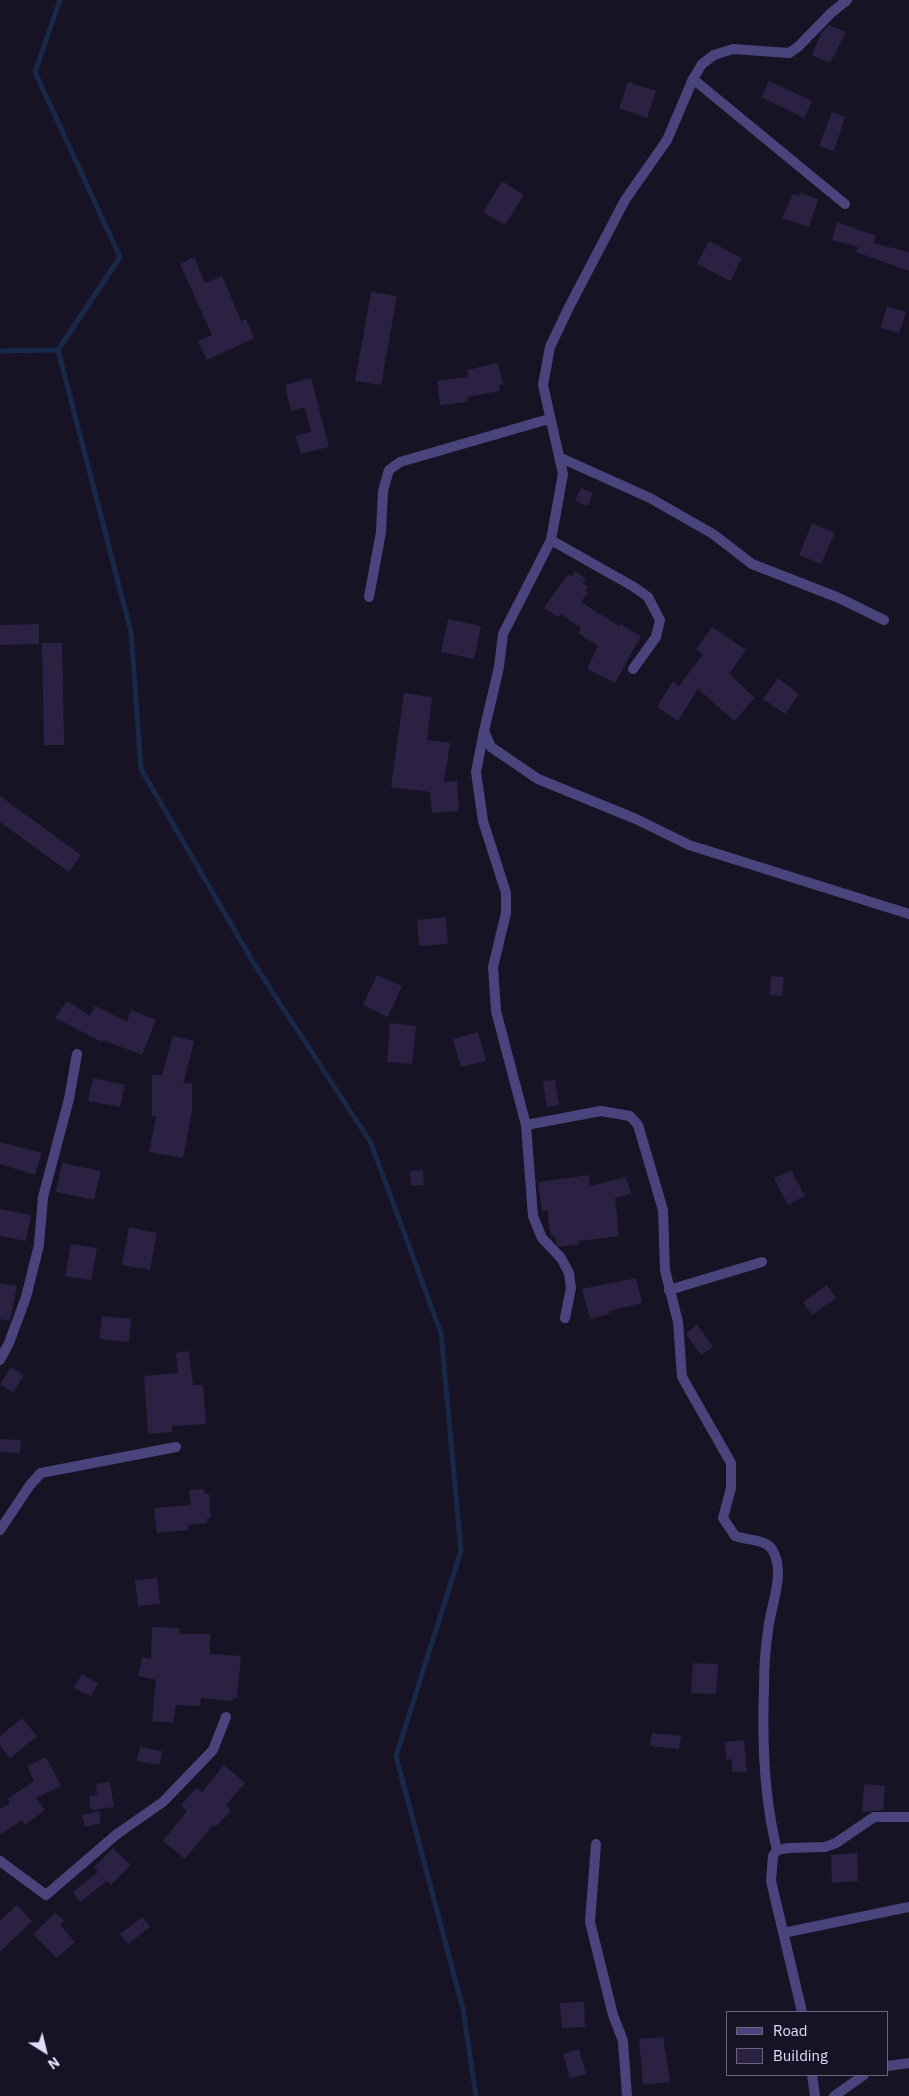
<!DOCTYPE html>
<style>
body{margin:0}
#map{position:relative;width:909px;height:2096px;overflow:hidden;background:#171325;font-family:"IBM Plex Sans",sans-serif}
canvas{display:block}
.legend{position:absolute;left:726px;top:2011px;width:162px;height:65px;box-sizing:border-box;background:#171325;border:1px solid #68637a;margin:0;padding:6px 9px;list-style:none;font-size:15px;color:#e1dcfa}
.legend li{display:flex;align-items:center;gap:10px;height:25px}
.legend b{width:25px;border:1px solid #68637a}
.north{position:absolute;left:20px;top:2026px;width:50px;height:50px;-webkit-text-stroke:4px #171325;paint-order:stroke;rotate:144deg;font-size:14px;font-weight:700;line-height:20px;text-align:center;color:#e1dcfa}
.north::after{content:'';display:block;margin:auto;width:18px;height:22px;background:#e1dcfa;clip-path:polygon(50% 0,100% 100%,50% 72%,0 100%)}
</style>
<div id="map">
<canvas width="909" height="2096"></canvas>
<ul class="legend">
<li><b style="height:6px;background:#4a447d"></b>Road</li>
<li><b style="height:14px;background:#2b2143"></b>Building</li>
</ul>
<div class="north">N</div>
</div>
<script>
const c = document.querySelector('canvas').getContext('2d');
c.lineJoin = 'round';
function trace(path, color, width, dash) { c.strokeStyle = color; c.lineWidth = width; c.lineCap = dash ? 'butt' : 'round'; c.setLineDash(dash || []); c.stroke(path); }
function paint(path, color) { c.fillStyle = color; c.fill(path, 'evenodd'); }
trace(new Path2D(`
 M60 0 35 72 120 257 58 350 131 632 141 769 253 962 371 1143 441 1333 461 1551 396 1756 463 2009 476 2096
 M0 351 58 350`), '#182849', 5);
paint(new Path2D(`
 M829 25 846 32 830 63 812 55 821 33Z
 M769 81 812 101 804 118 761 97Z
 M628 82 656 91 647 118 619 108Z
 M832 112 845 117 834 151 819 146Z
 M502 181 524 195 505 225 483 212Z
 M801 193 818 199 809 227 782 218 793 194 800 196Z
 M837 222 876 236 873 243 909 252V271L856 252 858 247 832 240Z
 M709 241 742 258 730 281 697 264Z
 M194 257 205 283 222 276 241 321 246 319 254 338 207 360 198 341 212 335 180 264Z
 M371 292 397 296 381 385 355 381Z
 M887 306 906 312 899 333 881 328Z
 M498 363 503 384 499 385 500 391 467 397V402L440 405 437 381 468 377 467 370Z
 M311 378 329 447 301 454 296 436 311 432 305 407 291 411 285 385Z
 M581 488 593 493 588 506 575 501Z
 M812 523 835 533 821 564 799 555Z
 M575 571 586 579 583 583 588 587 585 591 588 592 581 602 619 626 620 624 641 636 615 683 587 669 598 646 578 633 581 628 561 614 558 617 544 608 568 574 572 576Z
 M448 619 481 626 474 659 441 652Z
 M39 624V644L0 645V625Z
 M712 627 746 650 729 674 755 698 734 721 698 689 678 721 657 707 673 681 679 686 703 654 696 649Z
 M42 643H62L64 745H44Z
 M778 678 799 694 785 714 763 699Z
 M404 693 432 697 427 740 450 743 444 782 457 781 459 811 432 813 430 792 391 787Z
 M0 796 81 855 69 872 0 822Z
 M446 917 448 944 419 946 417 920Z
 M377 975 402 986 388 1017 363 1005Z
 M771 976 784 977 782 996 770 995Z
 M67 1001 90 1016 95 1006 127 1022 131 1010 156 1020 142 1055 103 1040 102 1042 55 1018Z
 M390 1023 416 1026 412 1064 387 1062Z
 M478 1032 486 1061 461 1067 453 1039Z
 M173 1036 194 1041 183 1084 192 1083V1111L183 1158 149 1152 156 1116H152V1075H162Z
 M93 1078 125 1085 120 1107 88 1101Z
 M555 1080 559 1105 547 1107 543 1081Z
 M0 1142 42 1153 35 1175 0 1164Z
 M62 1163 101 1171 94 1200 56 1192Z
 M423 1170 424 1185 411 1186 410 1171Z
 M791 1170 805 1196 788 1205 774 1178Z
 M589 1175 590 1186 626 1177 631 1194 615 1198 619 1236 579 1241V1244L560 1247 556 1243 555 1236H551L547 1210 542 1211 538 1182Z
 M0 1209 31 1215 26 1241 0 1236Z
 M129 1227 157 1233 150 1270 122 1265Z
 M71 1244 97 1248 91 1280 65 1276Z
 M636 1278 642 1303 609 1311V1314L590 1319 582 1289Z
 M0 1283 17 1286 10 1321 0 1319Z
 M827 1285 836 1298 812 1315 803 1302Z
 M102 1316 131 1319 129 1342 99 1339Z
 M697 1324 713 1347 701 1355 686 1334Z
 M189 1351 193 1385H203L206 1424 172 1426V1432L148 1434 144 1376 178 1373 176 1353Z
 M11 1367 24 1375 13 1392 0 1385Z
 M0 1439 21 1440 20 1453 0 1452Z
 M204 1489 205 1494H209L211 1518H207V1523L188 1525V1530L157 1533 154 1508 191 1505 189 1490Z
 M157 1578 160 1604 138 1606 135 1580Z
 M152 1627 180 1628 179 1634H210V1654L241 1656 237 1698 233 1697V1701L201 1698 200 1706 176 1705 173 1723 152 1721 156 1680 138 1676 142 1657 151 1659Z
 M693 1663 718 1664 716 1694 691 1693Z
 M82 1674 98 1683 91 1696 74 1688Z
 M22 1718 37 1736 10 1758 0 1745V1736Z
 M652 1733 681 1736 679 1749 650 1746Z
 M744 1740 747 1772H732V1759L726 1760 725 1742Z
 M140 1747 162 1751 160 1765 137 1761Z
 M46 1757 61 1786 36 1798 45 1810 25 1825 22 1820 0 1835V1809L10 1803 7 1799 34 1781 27 1766Z
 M224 1765 245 1783 226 1805 231 1811 215 1827 213 1825 185 1859 163 1841 187 1811 181 1805 197 1788 202 1792Z
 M110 1782 114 1807 91 1810 89 1796 97 1795 96 1784Z
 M864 1784 885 1786 883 1810 862 1812Z
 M99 1811 101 1823 85 1827 82 1815Z
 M113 1848 131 1865 111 1885 107 1881 80 1902 73 1892 98 1872 94 1867Z
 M857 1853 858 1881 832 1883 831 1855Z
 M17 1905 32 1921 0 1952V1921Z
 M55 1913 64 1921 60 1925 75 1942 57 1958 33 1934Z
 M142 1917 150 1927 128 1944 120 1934Z
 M584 2002 585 2027 562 2028 560 2003Z
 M663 2037 670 2082 643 2085 639 2039Z
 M579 2049 586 2074 570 2078 563 2054Z`), '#2b2143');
trace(new Path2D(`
 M847 0 831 13 798 47 789 53 733 49 714 55 702 64 693 79 667 140 625 200 569 307 550 347 543 385 563 474 551 540 503 634 499 667 484 731 491 747 538 779 636 819 689 845 909 914
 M693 79 845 204
 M561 458 650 498 713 534 752 564 839 598 884 620
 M551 540 634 587 648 597 660 620 656 637 633 669
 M369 597 381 532 383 491 389 470 400 462 549 419
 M484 731 476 772 483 821 506 893V913L493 967 496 1011 526 1125 533 1216 542 1238 561 1258 569 1273 571 1288 565 1318
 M526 1125 601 1111 630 1116 638 1125 663 1210 665 1270 678 1322 682 1377 731 1463V1488L723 1518 735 1536C748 1541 768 1538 774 1553 785 1576 770 1607 768 1631 765 1650 764 1669 764 1688 762 1741 764 1798 777 1850
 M669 1290 762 1262
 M0 1360 9 1343 26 1297 39 1245 43 1197 69 1099 77 1054
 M0 1530 30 1485 41 1473 176 1447
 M596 1844 590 1922 613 2015 623 2041 627 2096
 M0 1861 46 1895 117 1834 163 1802 213 1750 226 1717
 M783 1933 909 1907
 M802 2012 771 1881 773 1856 777 1850 789 1848 825 1847 836 1843 874 1817H909
 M888 2066 909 2063
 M812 2075 815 2096
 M834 2096 864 2075`), '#4a447d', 10);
</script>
